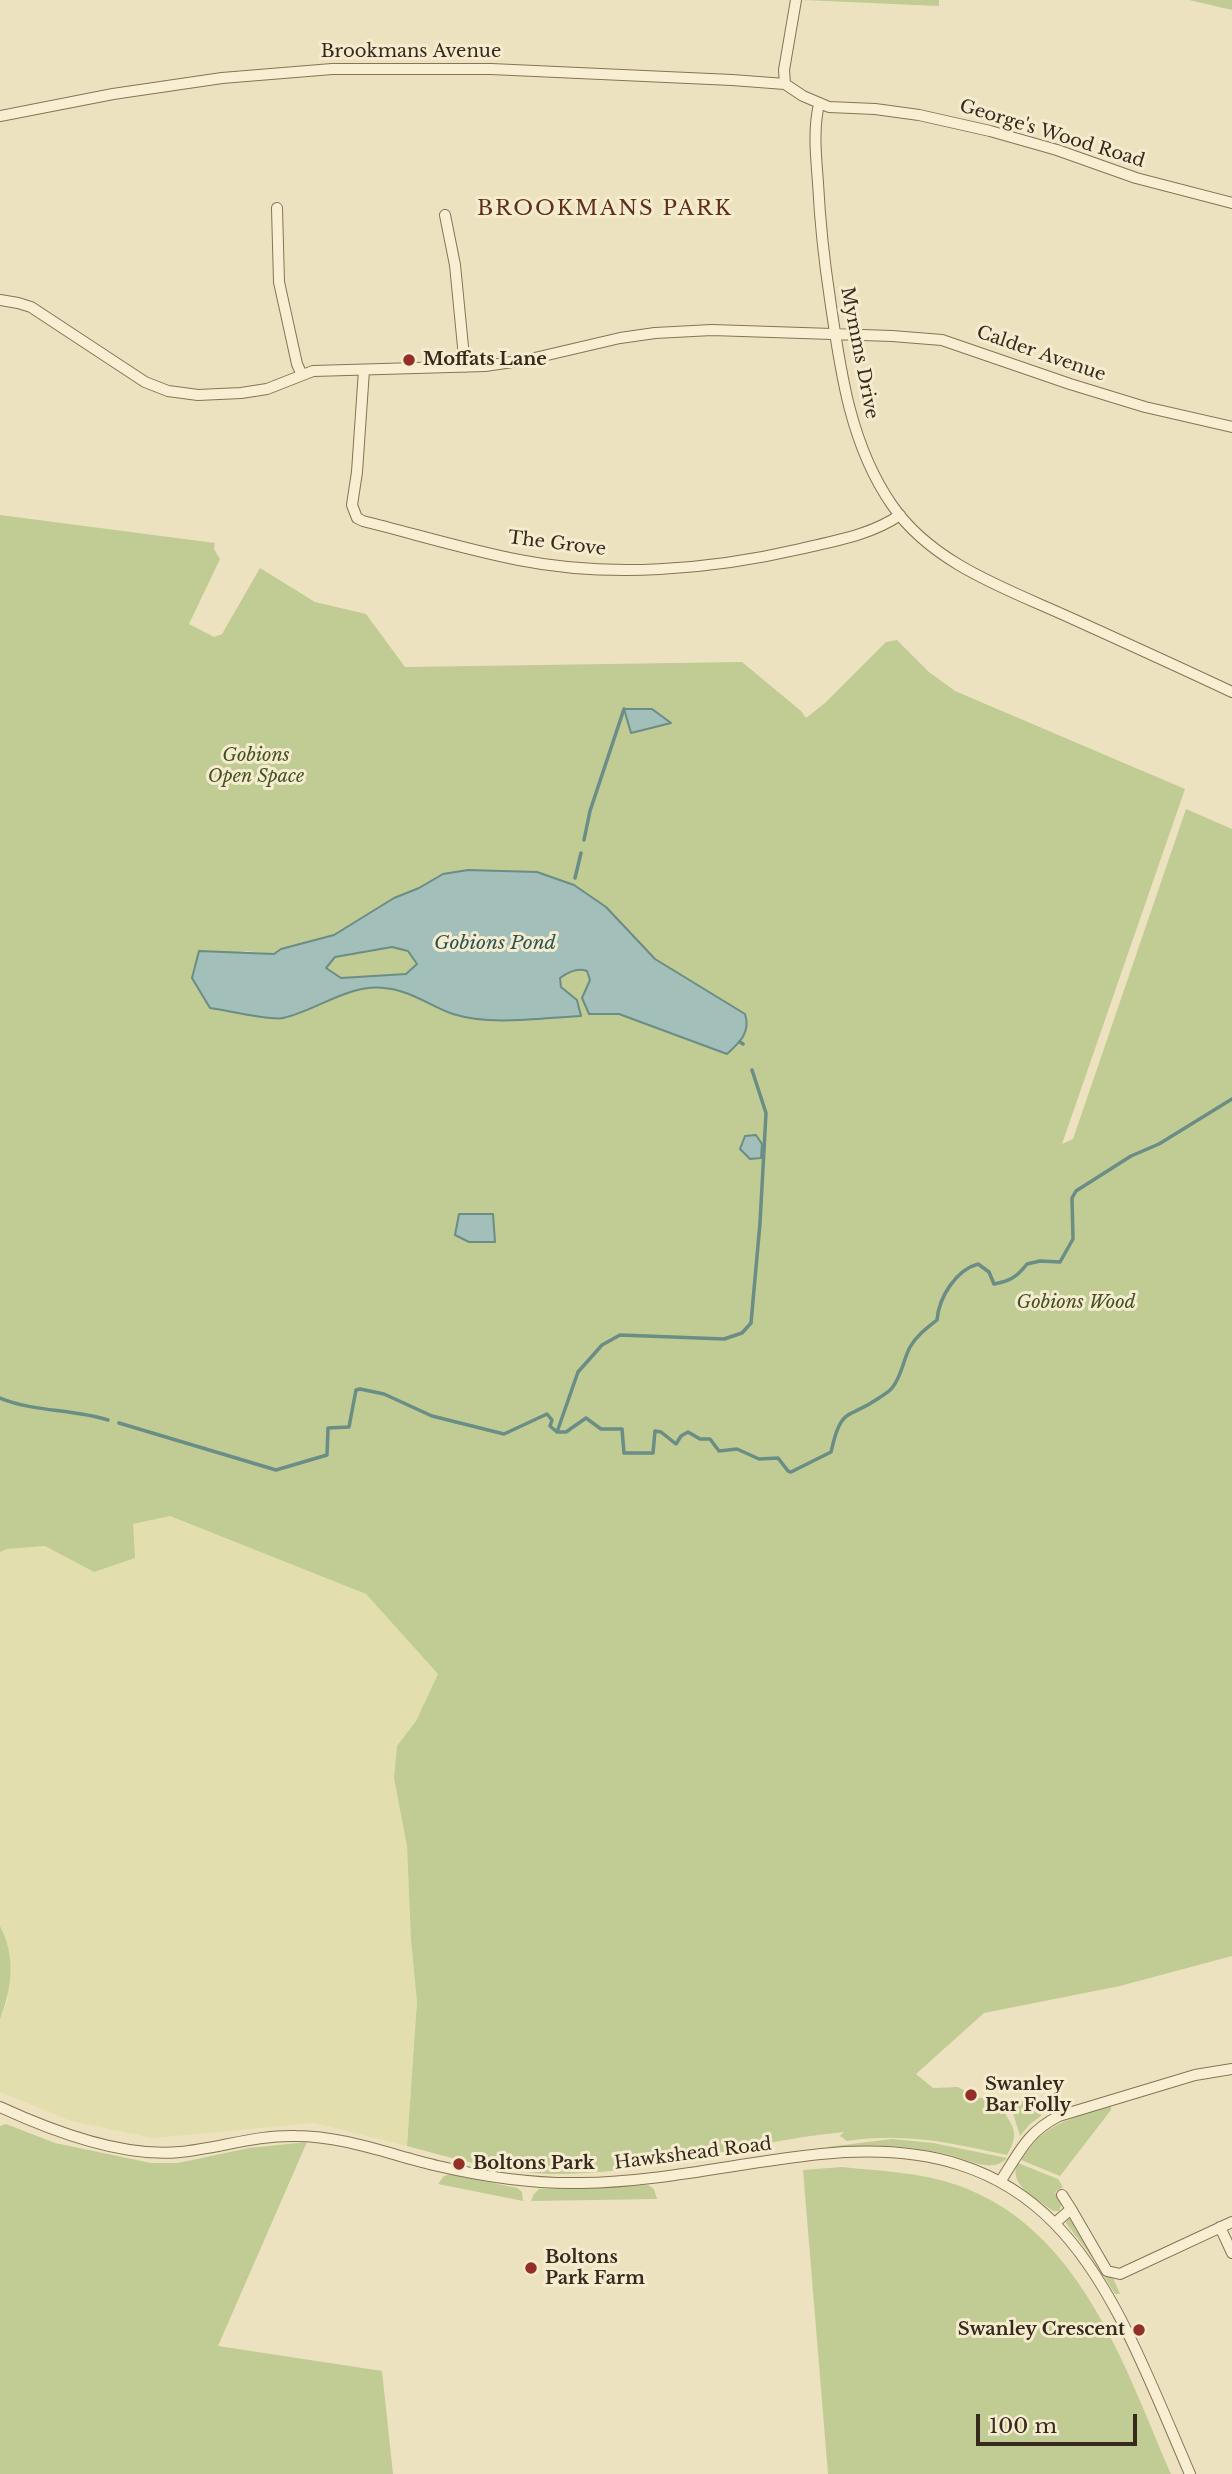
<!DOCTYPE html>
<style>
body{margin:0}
#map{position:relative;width:1232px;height:2474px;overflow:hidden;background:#ede2bf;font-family:"Libre Baskerville",serif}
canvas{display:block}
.scale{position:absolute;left:976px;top:2414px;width:161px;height:32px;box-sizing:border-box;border:4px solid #352a1c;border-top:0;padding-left:9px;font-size:21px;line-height:24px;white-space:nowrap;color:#352a1c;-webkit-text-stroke:5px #f5eccf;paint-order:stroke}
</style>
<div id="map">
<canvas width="1232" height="2474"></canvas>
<div class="scale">100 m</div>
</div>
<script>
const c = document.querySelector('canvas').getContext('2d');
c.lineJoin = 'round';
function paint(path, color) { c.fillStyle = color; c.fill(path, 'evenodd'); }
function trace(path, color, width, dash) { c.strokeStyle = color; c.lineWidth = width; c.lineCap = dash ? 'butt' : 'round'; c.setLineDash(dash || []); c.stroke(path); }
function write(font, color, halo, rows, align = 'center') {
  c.font = font + ' "Libre Baskerville",serif'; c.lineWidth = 6; c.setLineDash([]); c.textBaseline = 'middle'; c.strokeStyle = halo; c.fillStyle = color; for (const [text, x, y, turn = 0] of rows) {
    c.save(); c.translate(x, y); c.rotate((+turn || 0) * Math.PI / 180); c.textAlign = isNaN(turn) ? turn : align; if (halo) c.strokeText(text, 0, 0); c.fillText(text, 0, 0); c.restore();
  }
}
paint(new Path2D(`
 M170 1516 366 1594 438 1674 416 1721 397 1746 394 1778 407 1846 411 1940 417 2002 407 2146 314 2123 153 2138 71 2121 0 2092V2019L8 1999 5 1936 0 1926V1552L7 1549 45 1546 94 1572 132 1524Z`), '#e3dead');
paint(new Path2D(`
 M803 0H939V6Z
 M1189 0H1232V10Z
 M0 515 215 543 214 549 220 559 189 624 214 637 222 634 260 568 315 602 366 614 405 667 742 662 801 711 806 718 825 703 886 642 897 640 929 672 955 691 1185 789 1062 1144 1073 1139 1186 809 1232 829V1956L1120 1986 984 2013 916 2074 933 2088 958 2087 965 2091V2097L1004 2099C999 2122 1027 2123 1007 2155 951 2143 905 2132 847 2141L840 2136 844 2132C750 2141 660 2172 564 2174 512 2175 458 2160 407 2146L417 2002 411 1940 407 1846 394 1778 397 1746 416 1721 438 1674 366 1594 170 1516 133 1524 135 1558 94 1572 45 1546 7 1549 0 1552ZM443 874 574 885 606 907 655 959 745 1014C751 1032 739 1041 727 1054L619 1014H589L582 998 590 980 587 971C577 967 569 972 560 977L561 987 577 1000 454 1014 410 994 385 988H358L320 1005 280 1019 210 1008 244 951 274 954 281 949 334 935 394 898 419 888Z
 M392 947 408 951 417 964 406 974 341 978 325 968 334 957Z
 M0 1926C16 1956 12 1989 0 2019Z
 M1009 2100 1042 2103 1041 2116 1030 2124 1020 2136Z
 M1111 2106V2110L1060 2176 1021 2160C1046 2121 1069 2120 1111 2106Z
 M6 2124 55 2143 151 2163H178L249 2148 307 2142 218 2346 382 2371 393 2474H0V2126Z
 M892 2139 933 2143 1007 2158C991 2175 966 2158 946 2154 924 2150 903 2146 881 2146 864 2145 842 2149 827 2147Z
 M1018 2163 1058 2179 1063 2187 1055 2192 1062 2203 1059 2211H1053C1039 2199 1006 2185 1018 2163Z
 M842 2167C880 2171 920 2172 957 2185 1080 2228 1124 2365 1171 2474H828L803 2170Z
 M450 2174 517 2188 522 2192 523 2201 438 2184 444 2176Z
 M648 2185 654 2189 657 2199 531 2201 534 2194 539 2189Z
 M1068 2219 1073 2220 1108 2276 1113 2278 1120 2294H1115L1094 2260 1066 2223Z`), '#c1cb94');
const water = new Path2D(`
 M624 709H652L671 723 631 733Z
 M468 870 537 872 574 885 606 907 655 959 745 1014C751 1032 740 1042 727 1054L619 1014H589L582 998 590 980 587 971C577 967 568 972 560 978L561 987 577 1000 581 1016C541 1018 491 1026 453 1014 430 1006 410 990 384 988 348 984 318 1010 283 1018 270 1021 226 1010 210 1008L192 978 199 951 274 954 281 949 334 935 394 898 419 888 443 874ZM392 947 408 951 417 964 406 974 341 978 326 968 335 957Z
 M756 1135 762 1144 761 1158 750 1159 740 1149 745 1136Z
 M459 1214H493L495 1242H469L455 1235Z`);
paint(water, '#a2bfb9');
trace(water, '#6a8d86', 2);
trace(new Path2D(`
 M584 840 590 811 624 709
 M575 878 581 853
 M740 1042 743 1044
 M0 1398C34 1412 72 1409 108 1420
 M119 1423 276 1470 327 1455 328 1428 349 1427 356 1390 360 1389 384 1394 432 1416 504 1434 547 1414 552 1420 550 1426 557 1432H566L586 1418 601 1429H622L624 1453H653L655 1431 661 1432 676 1444 681 1436 688 1432 700 1439H710L719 1451 737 1449 759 1459 778 1458 788 1471 791 1472 831 1452C841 1406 847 1420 879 1398 883 1395 889 1392 892 1388 902 1376 903 1360 910 1347 916 1336 927 1328 937 1320 939 1297 956 1270 978 1264L989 1272 994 1284C1010 1281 1017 1277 1027 1264L1040 1261 1060 1262 1073 1239 1072 1198 1076 1191 1131 1156 1159 1144 1232 1099
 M557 1432 578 1372 602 1345 620 1335 724 1339 742 1333 751 1323 760 1223 766 1113 752 1070`), '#6a8d86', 3.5);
const minor = new Path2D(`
 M785 84 784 70 796 0
 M819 104C813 130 816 156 818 183 820 222 824 260 830 299 840 369 850 445 892 505 933 565 1010 590 1073 619 1126 643 1179 667 1232 692
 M0 116 113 94 222 78 332 69H491L732 80 785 84 803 96 829 107 875 109 919 115 990 131 1057 150 1136 178 1232 203
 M277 208 279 282 297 364 301 373
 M445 215 455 265 465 367
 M0 300 18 303 31 307 145 382 168 391 198 395 241 393 267 389 313 371 485 366 526 360 620 338 655 333 712 330 892 336 942 340 1070 384 1145 407 1232 427
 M364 370 357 472 352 505 357 518 363 521C415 534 467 550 519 560 609 578 710 570 800 549 834 541 871 535 900 515
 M0 2107C52 2131 122 2158 180 2152 219 2148 256 2135 296 2136 344 2136 391 2155 438 2166 485 2177 532 2184 581 2183 663 2182 741 2162 821 2154 1062 2130 1110 2289 1190 2474
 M1000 2182C1019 2153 1027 2132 1059 2116L1195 2075 1232 2069
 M1062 2195 1071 2209
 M1055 2223 1071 2209 1107 2271 1120 2274 1232 2222
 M1220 2227 1232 2253`);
trace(minor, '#867358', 12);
trace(minor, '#f8efd2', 10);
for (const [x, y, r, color] of [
 [409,360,7,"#942e28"],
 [971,2095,7,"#942e28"],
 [459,2164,7,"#942e28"],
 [531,2268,7,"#942e28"],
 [1139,2330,7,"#942e28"]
]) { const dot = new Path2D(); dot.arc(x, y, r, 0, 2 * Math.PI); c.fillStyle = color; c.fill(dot); trace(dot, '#f5eccf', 2.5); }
write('18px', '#352a1c', '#f5eccf', [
 ["Brookmans Avenue",411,52],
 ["George's Wood Road",1052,134,17],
 ["Mymms Drive",859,353,79],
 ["Calder Avenue",1041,354,19],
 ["The Grove",557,544,7],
 ["Hawkshead Road",693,2154,-7]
]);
write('bold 18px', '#352a1c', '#f5eccf', [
 ["Moffats Lane",423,360],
 ["Swanley",985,2085],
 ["Bar Folly",985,2106],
 ["Boltons Park",473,2164],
 ["Boltons",545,2258],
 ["Park Farm",545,2279],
 ["Swanley Crescent",1125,2330,"right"]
], 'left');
write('italic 18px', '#435223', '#f5eccf', [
 ["Gobions",256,756],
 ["Open Space",256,777],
 ["Gobions Wood",1076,1303]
]);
write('italic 19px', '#2b5555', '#f5eccf', [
 ["Gobions Pond",495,944]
]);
c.letterSpacing = '2px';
write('21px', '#622f1c', '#f5eccf', [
 ["BROOKMANS PARK",605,209]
]);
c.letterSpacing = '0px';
</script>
